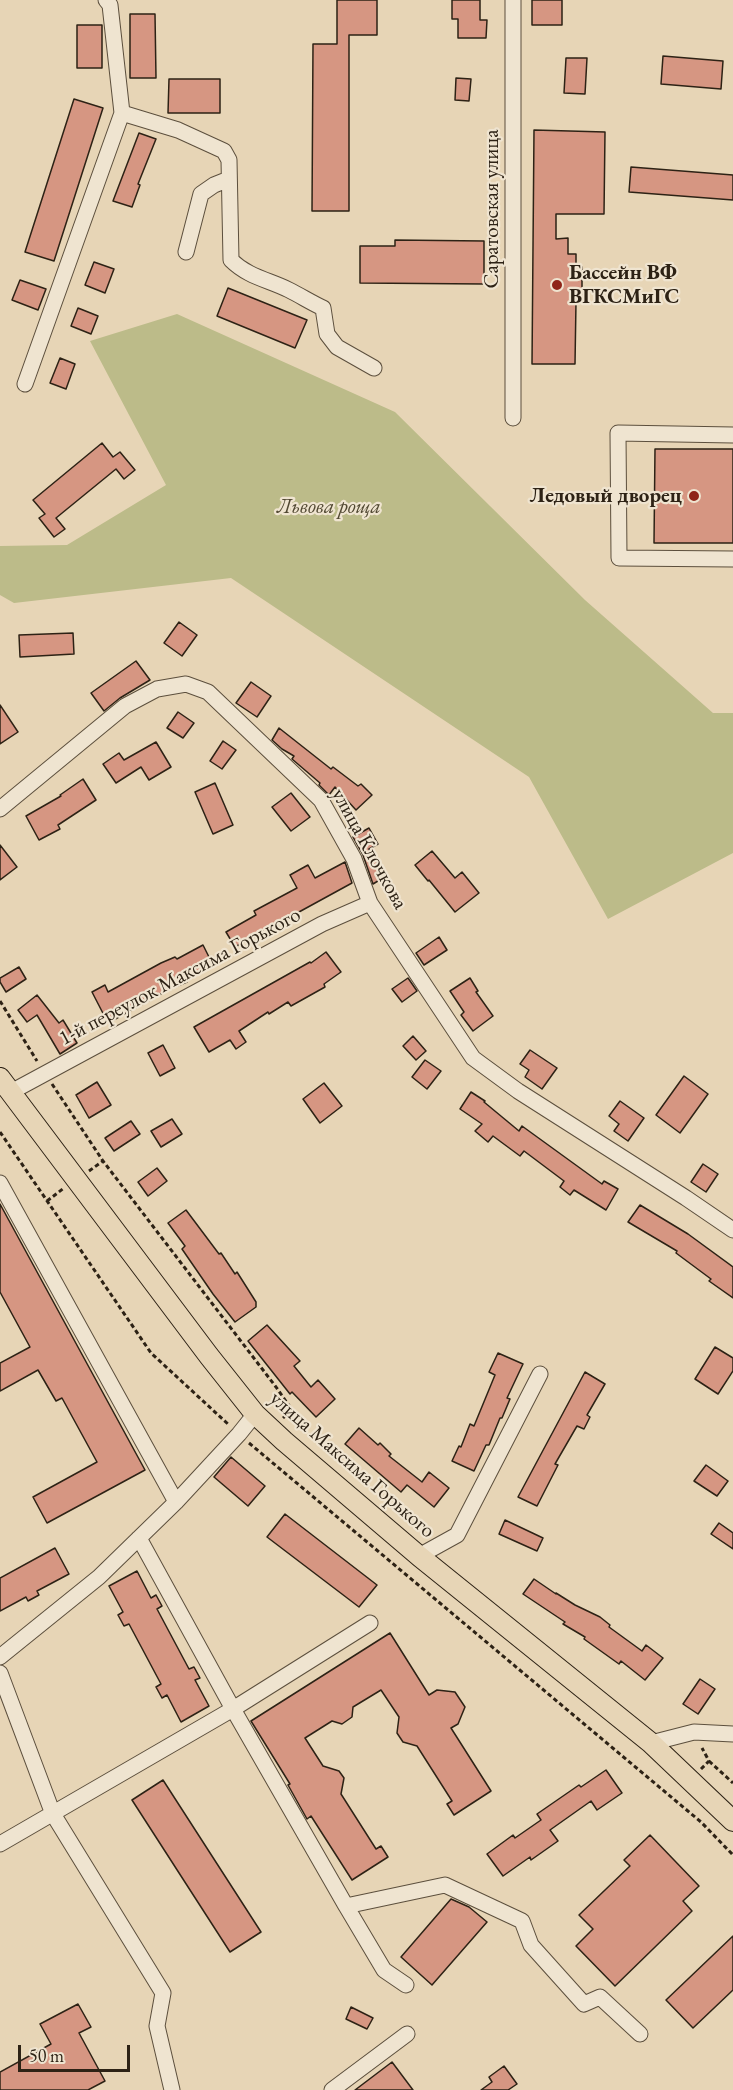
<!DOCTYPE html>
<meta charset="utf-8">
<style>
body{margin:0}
#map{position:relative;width:733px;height:2090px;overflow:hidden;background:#e7d5b6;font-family:"EB Garamond",serif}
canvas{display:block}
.scale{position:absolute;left:18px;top:2045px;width:112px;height:27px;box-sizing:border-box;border:3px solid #2d2215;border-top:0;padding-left:8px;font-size:18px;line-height:21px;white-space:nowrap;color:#2d2215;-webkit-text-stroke:4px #efe4d0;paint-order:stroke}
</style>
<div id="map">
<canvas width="733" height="2090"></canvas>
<div class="scale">50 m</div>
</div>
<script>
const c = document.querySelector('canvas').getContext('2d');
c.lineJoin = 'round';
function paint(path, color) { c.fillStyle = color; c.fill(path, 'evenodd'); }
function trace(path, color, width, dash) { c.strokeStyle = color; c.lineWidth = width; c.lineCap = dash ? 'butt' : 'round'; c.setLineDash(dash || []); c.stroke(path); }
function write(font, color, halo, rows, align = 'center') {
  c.font = font + ' "EB Garamond",serif'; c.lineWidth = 4.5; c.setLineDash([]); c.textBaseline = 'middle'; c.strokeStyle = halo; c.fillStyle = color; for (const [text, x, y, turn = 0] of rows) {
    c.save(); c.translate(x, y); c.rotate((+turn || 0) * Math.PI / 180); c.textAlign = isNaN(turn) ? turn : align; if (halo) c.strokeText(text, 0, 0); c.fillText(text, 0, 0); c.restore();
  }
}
paint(new Path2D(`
 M177 314 395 412 585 600 713 713H733V853L608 919 529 777 231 578 14 603 0 595V546L67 545 166 485 90 341Z`), '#bcbb89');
const building = new Path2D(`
 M337 0H377V35H349V211H312L313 44H337Z
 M452 0H480V20H487L486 38H458V19H452Z
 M532 0H562V25H532Z
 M130 14H155L156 78H130Z
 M77 25H102V68H77Z
 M663 56 723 61 721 89 661 84Z
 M566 58H587L585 94 564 93Z
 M456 78 471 79 469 101 455 100Z
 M169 79H220V113H168Z
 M74 99 103 108 54 261 25 252Z
 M534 130 605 132 604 214H556V239L568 238V254H576V267H582V302H576L575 364H532Z
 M139 133 156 139 138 184 140 185 132 207 113 201Z
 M631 167 733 175V200L629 192Z
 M395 240 484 241V284L360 283V246H395Z
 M94 262 114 269 105 293 85 285Z
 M20 280 46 289 38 310 12 300Z
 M228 288 307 320 295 348 217 316Z
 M78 308 98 316 91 334 71 326Z
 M60 358 75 364 66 389 50 383Z
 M102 443 113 457 120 452 135 470 124 479 116 469 56 518 65 529 54 537 39 518 45 514 33 500Z
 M655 449H733V543H654Z
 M179 622 197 635 182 656 164 643Z
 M73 633 74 654 20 657 19 635Z
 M136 661 150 680 120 698 104 711 91 693Z
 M251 682 271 696 257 717 236 703Z
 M0 705 18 732 0 744Z
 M178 712 194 723 183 738 167 728Z
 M279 728 331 769 333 767 358 786 361 784 372 795 356 810 335 787 329 795 319 785 320 783 292 759 294 756 282 749 272 740Z
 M223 741 236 750 222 769 210 761Z
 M156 742 171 767 149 780 141 767 116 783 103 764 119 753 124 760Z
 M83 779 96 800 58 825 60 829 39 840 26 816 61 796 60 795Z
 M215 783 233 825 213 834 195 792Z
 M291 793 310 817 291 831 272 807Z
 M369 828 378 844 369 849 386 876 373 884 363 855 353 837Z
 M0 845 17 867 0 880Z
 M432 851 455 878 462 872 479 893 455 912 429 880 428 881 415 865Z
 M345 862 352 883 235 947 226 932 256 915 254 911 297 888 290 875 308 865 315 878Z
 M439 937 447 950 424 965 416 953Z
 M203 945 213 965 186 979 187 982 168 990 108 1023 92 992 105 985 108 992 161 963 175 957 177 959Z
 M326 952 341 972 324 984 325 987 291 1006 288 1002 269 1014 268 1012 239 1031 246 1042 236 1049 230 1040 209 1052 194 1027 310 962 311 963Z
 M19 967 26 979 6 992 0 982V978Z
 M408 978 417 991 402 1002 392 989Z
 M470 978 478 991 476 992 493 1016 473 1031 461 1015 464 1012 450 991Z
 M37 995 59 1023 63 1020 77 1043 60 1054 37 1015 27 1022 18 1010Z
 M413 1036 426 1051 416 1060 403 1046Z
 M163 1045 175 1068 160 1076 148 1053Z
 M530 1050 557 1068 542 1089 525 1077 529 1070 520 1064Z
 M425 1060 441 1071 427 1089 412 1077Z
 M684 1076 708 1094 680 1133 656 1115Z
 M97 1082 111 1105 89 1118 76 1095Z
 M324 1083 342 1106 320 1123 303 1099Z
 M471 1092 485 1101 484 1102 519 1131 522 1126 602 1184 604 1181 618 1189 606 1210 574 1190 570 1195 560 1187 564 1181 524 1151 520 1156 493 1136 488 1142 475 1131 482 1124 460 1109Z
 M620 1101 644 1118 628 1141 614 1131 619 1124 609 1116Z
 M172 1119 182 1134 161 1147 151 1131Z
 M131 1121 140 1134 114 1151 105 1138Z
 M703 1164 718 1174 706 1192 691 1182Z
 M157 1168 167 1181 148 1196 138 1182Z
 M0 1204 145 1470 47 1523 33 1497 97 1462 62 1398 56 1401 38 1370 0 1391V1363L30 1347 0 1292Z
 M640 1205 688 1234 733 1267V1298L709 1281 711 1279 676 1253 677 1251 628 1222Z
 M186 1210 219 1254 221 1253 235 1274 237 1272 256 1302V1307L235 1322 213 1294 182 1249 185 1246 168 1223Z
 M267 1325 300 1361 294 1366 311 1387 318 1380 335 1399 316 1417 292 1392 290 1394 248 1341Z
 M715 1347 733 1358V1371L718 1394 695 1379Z
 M498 1353 523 1364 507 1398 510 1399 502 1418H500L489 1445H486L474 1471 452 1461 459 1446 461 1447 470 1424 474 1426 495 1375 489 1372Z
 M585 1372 605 1384 587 1415 590 1417 584 1429 577 1426 555 1464 558 1465 537 1506 518 1497Z
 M359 1428 378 1445 380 1443 391 1454 389 1456 422 1482 429 1472 449 1488 434 1507 407 1485 401 1492 345 1444Z
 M231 1457 265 1486 248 1506 214 1477Z
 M706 1465 728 1481 717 1496 694 1481Z
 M285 1514 377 1585 359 1607 267 1537Z
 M505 1520 543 1538 537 1551 499 1534Z
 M719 1523 733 1533V1549L711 1534Z
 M55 1548 69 1574 37 1591 39 1595 28 1601 26 1597 0 1611V1578Z
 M137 1571 151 1598 156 1595 162 1606 157 1609 189 1669 194 1667 200 1678 195 1680 209 1706 181 1722 167 1695 162 1698 156 1687 161 1684 129 1624 124 1626 118 1615 123 1612 109 1586Z
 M534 1579 556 1594V1593L575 1605 600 1617 610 1625 609 1627 642 1651 646 1645 663 1658 645 1680 621 1661 619 1664 584 1639 585 1637 563 1624 565 1622 523 1594Z
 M390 1633 429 1695 437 1690 455 1692 465 1707 458 1724 451 1728 491 1791 454 1815 447 1804 452 1801 417 1746 403 1742 397 1733 399 1717 381 1690 353 1707 352 1717 342 1724 332 1721 305 1738 323 1766 339 1771 344 1778 341 1794 376 1849 381 1846 388 1857 352 1880 311 1816 307 1819 288 1785 290 1784 251 1721Z
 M700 1679 715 1689 698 1714 683 1704Z
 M606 1770 622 1793 597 1810 591 1801 550 1830 558 1841 531 1860 530 1857 503 1876 487 1854 513 1835 515 1838 541 1820 537 1814 579 1785 581 1787Z
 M163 1780 261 1932 230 1952 132 1800Z
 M650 1835 699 1886 683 1901 692 1911 615 1986 576 1946 593 1929 579 1915 630 1866 624 1860Z
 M451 1899 469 1907 487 1922 432 1985 401 1957Z
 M733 1936V1990L693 2028 666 2000Z
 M78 2004 91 2027 79 2033 105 2081 88 2090H0V2072L51 2044 40 2024Z
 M351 2007 373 2018 367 2029 346 2019Z
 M392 2062 413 2090H355Z
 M504 2066 517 2084 508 2090H481L492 2082 489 2077Z`);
paint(building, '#d69682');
trace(building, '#2d2215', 1.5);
const minor = new Path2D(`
 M122 113 178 130 224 151 229 160 231 260C248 277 269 280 289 290 301 296 312 303 323 308L327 334 337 347 374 368
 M186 252 201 194 214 185 229 179
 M25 384 122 113 110 5 106 0
 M513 418V0
 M733 435 618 433 619 558 733 559
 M0 809 125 706 157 689 186 684 208 692 321 800 354 859 370 903 473 1058 518 1091 686 1198 733 1230
 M11 1092 322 924 370 903
 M0 1183 176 1502
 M139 1538 233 1709 346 1906 445 1885 522 1921 531 1945 584 2004 600 1997 640 2034
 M419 1556 457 1535 540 1374
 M0 1657 99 1577 176 1502 239 1434 255 1414
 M0 1673 53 1814 163 1993 157 2026 172 2090
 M651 1743 694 1732 733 1734
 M0 1844 233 1709 370 1623
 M346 1906 384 1970 406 1985
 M332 2090 407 2034`);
const major = new Path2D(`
 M0 1078 209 1356 255 1414 284 1441 419 1556 651 1743 733 1821`);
trace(minor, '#5c4f3d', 17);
trace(major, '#2d2215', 22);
trace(new Path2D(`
 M0 1001 37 1061
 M52 1084 103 1161
 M0 1132 151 1353 229 1425
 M89 1171 103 1161 276 1387 292 1410 283 1418
 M47 1201 64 1188
 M249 1443 701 1822 733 1855
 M709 1761 733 1783
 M701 1769 709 1761 702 1748`), '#2d2215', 3, [4.5, 3]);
trace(minor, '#efe4d0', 15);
trace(major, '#e7d5b6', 20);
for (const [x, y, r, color] of [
 [557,285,6,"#8f2418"],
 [694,496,6,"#8f2418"]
]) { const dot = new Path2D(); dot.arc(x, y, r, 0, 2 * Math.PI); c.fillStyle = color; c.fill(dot); trace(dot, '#efe4d0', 2); }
write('21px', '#2d2215', '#efe4d0', [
 ["Саратовская улица",492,209,-90],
 ["улица Клочкова",369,849,61],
 ["1-й переулок Максима Горького",180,977,-28],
 ["улица Максима Горького",352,1465,41]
]);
write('bold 21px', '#2d2215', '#efe4d0', [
 ["Бассейн ВФ",569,273],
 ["ВГКСМиГС",569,297],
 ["Ледовый дворец",682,496,"right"]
], 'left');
write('italic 21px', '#514832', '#efe4d0', [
 ["Львова роща",329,507]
]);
</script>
